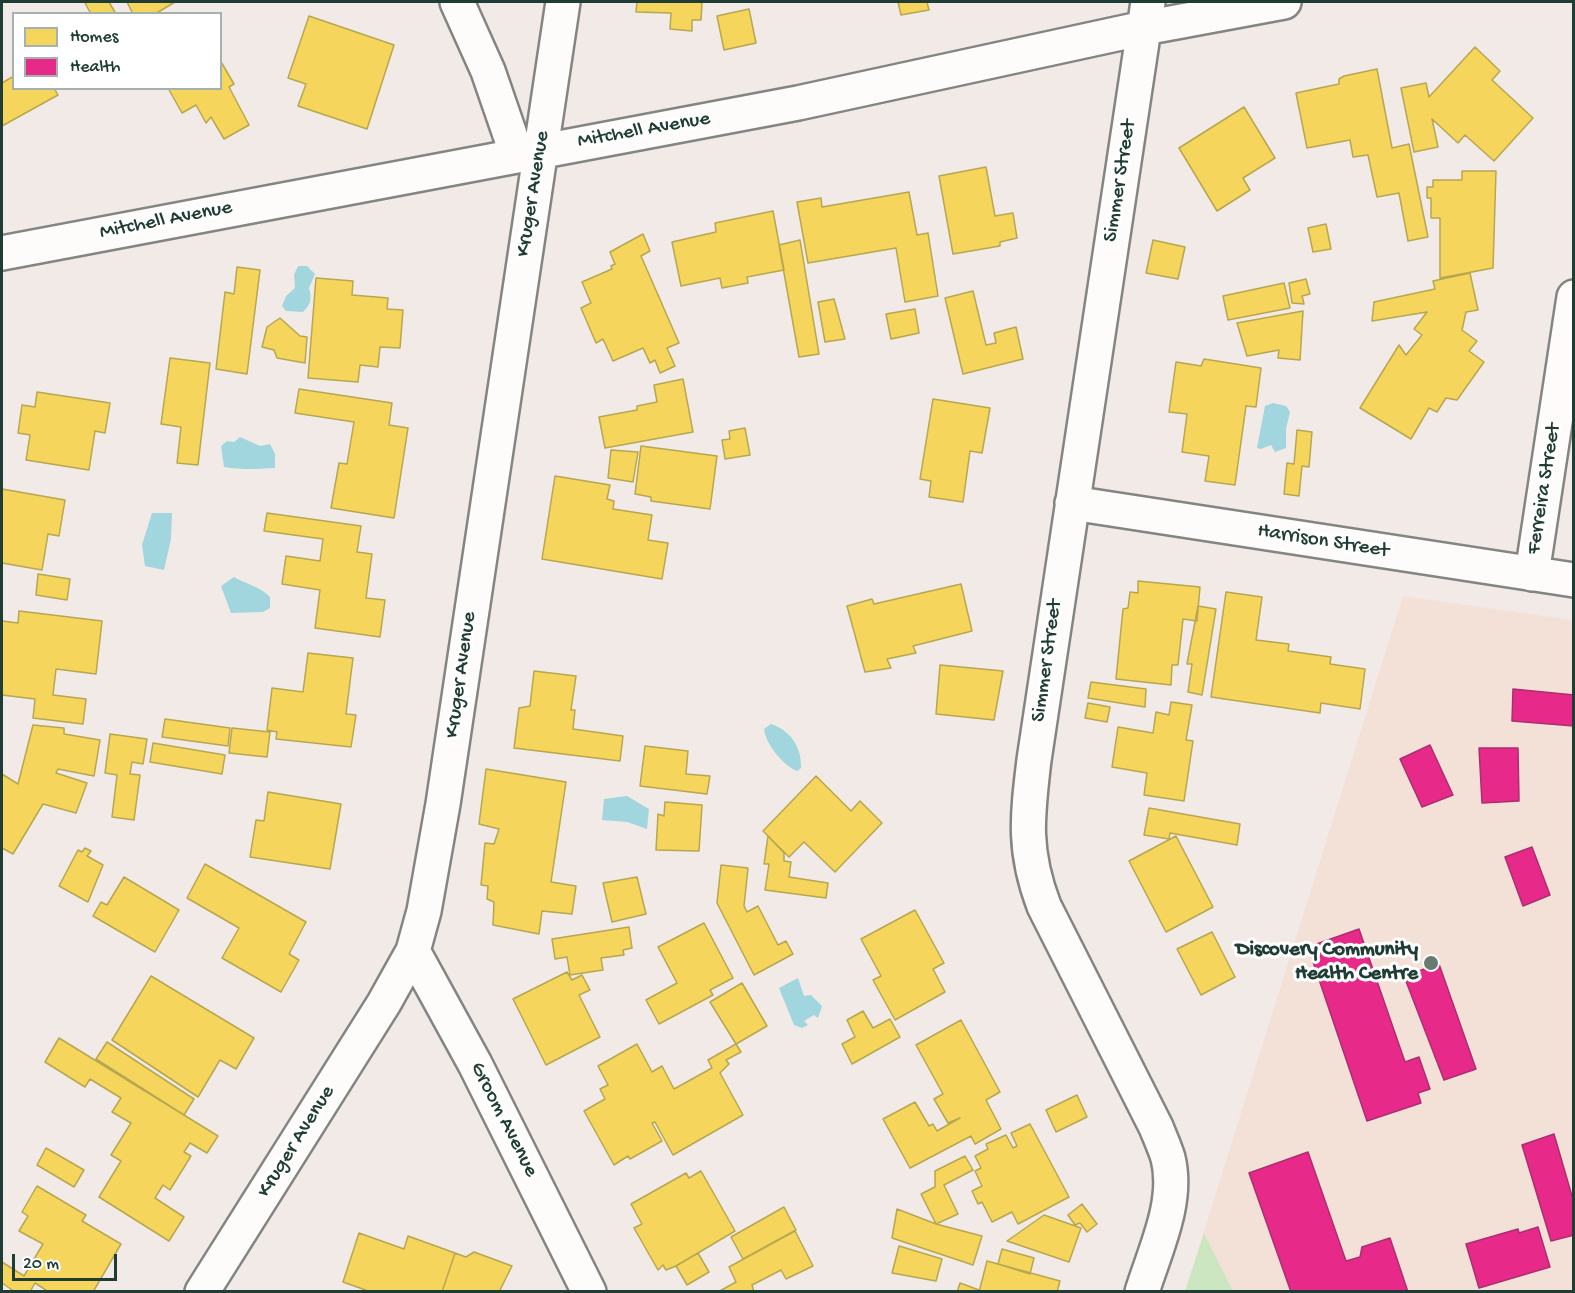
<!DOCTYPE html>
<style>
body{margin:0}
#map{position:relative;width:1575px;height:1293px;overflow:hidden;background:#f2eae6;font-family:"Gochi Hand",sans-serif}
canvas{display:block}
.frame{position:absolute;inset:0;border:3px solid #1f3d34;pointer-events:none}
.legend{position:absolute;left:12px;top:12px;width:210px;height:78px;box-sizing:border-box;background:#fff;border:2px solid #a5b1ae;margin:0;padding:8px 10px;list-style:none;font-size:18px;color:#1f3d34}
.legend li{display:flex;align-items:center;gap:12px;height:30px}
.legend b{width:30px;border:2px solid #a5b1ae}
.scale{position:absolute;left:12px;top:1254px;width:105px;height:27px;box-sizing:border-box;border:3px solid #1f3d34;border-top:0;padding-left:8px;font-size:18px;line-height:21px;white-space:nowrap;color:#1f3d34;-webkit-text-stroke:4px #fff;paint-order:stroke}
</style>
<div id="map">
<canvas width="1575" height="1293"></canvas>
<div class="frame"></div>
<ul class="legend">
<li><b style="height:16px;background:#f6d55c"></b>Homes</li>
<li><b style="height:16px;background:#e7298a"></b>Health</li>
</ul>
<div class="scale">20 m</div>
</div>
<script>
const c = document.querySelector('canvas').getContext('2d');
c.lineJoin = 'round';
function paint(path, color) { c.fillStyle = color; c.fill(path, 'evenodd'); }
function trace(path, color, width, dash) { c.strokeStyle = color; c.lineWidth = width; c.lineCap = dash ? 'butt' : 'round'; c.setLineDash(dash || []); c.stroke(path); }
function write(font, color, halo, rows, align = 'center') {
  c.font = font + ' "Gochi Hand",sans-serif'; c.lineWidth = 6; c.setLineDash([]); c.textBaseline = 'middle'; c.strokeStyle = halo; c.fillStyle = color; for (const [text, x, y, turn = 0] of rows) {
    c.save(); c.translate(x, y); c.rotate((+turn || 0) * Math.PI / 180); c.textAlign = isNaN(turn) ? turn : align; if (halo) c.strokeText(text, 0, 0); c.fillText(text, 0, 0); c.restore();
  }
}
paint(new Path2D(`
 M1403 596 1573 620V1291L1185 1292Z`), '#f3e1d7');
paint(new Path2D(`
 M1204 1233 1233 1291H1185Z`), '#cce6c2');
paint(new Path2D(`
 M298 266H307L315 274 309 288C312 299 311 304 303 312L286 311 282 306 286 296 295 288 294 275Z
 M1273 403 1286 406 1290 412 1286 429V448L1275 452 1271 445 1261 449 1257 448 1265 406Z
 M240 437 260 446 270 444 275 454V468C256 469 243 470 224 467L221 446 227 441 234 442Z
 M152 513H172L171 539 164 570 145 566 142 545Z
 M234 577C246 584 261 587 270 597V608L263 612 231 613 221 586Z
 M771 724C790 730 802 747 801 768L797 771C783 765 766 745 764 729Z
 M627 796 649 809 647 829 627 822 602 820 604 799Z
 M798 978 804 996 811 995 822 1006 818 1018 814 1015 804 1021 808 1025 802 1028 794 1025 779 988Z`), '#a1d6de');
const homes = new Path2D(`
 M89 2H109L116 14H91L85 3Z
 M127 2H175L155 14H133Z
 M637 2H702L701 20H692V31L670 29 671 13 636 12Z
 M898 2H927L929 10 901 15Z
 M749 9 756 43 724 50 717 16Z
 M309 16 394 45 367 129 298 106 306 84 288 78Z
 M1475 47 1500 71 1492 80 1533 118 1494 161 1465 135 1458 143 1432 119 1438 147 1414 152 1401 88 1426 83 1429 97Z
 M220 60 234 84 229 87 249 125 224 139 211 117 206 123 196 105 182 113 168 88H220Z
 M1377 69 1392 148 1409 144 1428 237 1408 241 1399 193 1377 197 1368 155 1353 157 1350 140 1307 148 1296 93 1339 84V79L1344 76Z
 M14 76V88H54L58 95 2 126V83Z
 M1244 107 1275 158 1243 178 1250 190 1217 211 1179 148Z
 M986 167 995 216 1013 213 1017 238 1000 242V246L953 254 939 176Z
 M1462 171H1496L1493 268 1440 278V218H1431V198H1427V187H1433V180H1462Z
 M909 192 917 235 928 233 938 296 905 302 896 248 808 263 797 202 821 198 822 207Z
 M773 211 784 270 747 277 748 283 722 288 720 278 681 286 672 242 716 232 715 223Z
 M1326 224 1331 249 1313 252 1308 228Z
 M643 234 650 251 641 256 679 343 667 348 675 366 660 373 655 360 650 363 643 348 613 361 603 339 596 343 581 308 591 303 582 282 612 269 611 266 615 264 610 252Z
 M800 240 819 354 799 357 779 245Z
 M1153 240 1185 247 1178 279 1146 273Z
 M237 267 260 270 247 374 216 369 225 292 234 294Z
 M1470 273 1478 310 1466 312 1462 330 1477 341 1469 351 1484 362 1457 400 1446 398 1437 412 1429 408 1411 439 1360 408 1399 345 1406 355 1422 335 1414 329 1427 312 1372 321 1374 302 1435 289 1433 281Z
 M316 278 353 281 352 295 388 298 387 309 403 310 400 348 380 347 378 367 360 365 358 382 308 378Z
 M1306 279 1310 294 1302 296 1304 304 1292 303 1289 283Z
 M1284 283 1290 308 1228 320 1223 296Z
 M973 291 986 345 996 343 994 333 1016 327 1023 359 963 374 945 298Z
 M834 299 845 339 825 342 818 302Z
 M915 309 919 333 891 339 886 314Z
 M1303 311 1300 360 1278 358 1279 350 1247 356 1237 323Z
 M280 318 300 336 307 337 305 363 277 358 274 350 262 347 267 327Z
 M170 358 210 363 198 465 177 463 181 427 161 424Z
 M1204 359 1261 368 1256 407 1246 406 1235 485 1205 481 1209 456 1182 452 1187 414 1169 412 1176 362 1201 366Z
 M683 379 693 432 605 448 599 417 637 410V406L657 402 654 385Z
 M299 389 392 403 389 425 408 428 394 518 331 508 339 463 347 464 354 422 295 413Z
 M37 392 110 403 105 433 95 431 89 470 26 460 30 435 18 433 22 405 35 407Z
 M933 399 990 408 982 453 970 451 963 502 929 497 931 481 920 479Z
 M745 428 750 455 725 459 722 440 730 439 729 431Z
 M1297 430 1312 432 1309 467 1302 466 1299 496 1284 494 1287 463 1294 464Z
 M641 446 717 456 710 509 651 501V497L635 494Z
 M611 450 638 452 633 482 608 478Z
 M555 476 610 485 607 499 614 501 613 509 652 515 648 540 668 543 662 579 542 559Z
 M2 489 65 500 59 536 48 534 42 570 2 563Z
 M267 513 361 526 357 552 372 554 366 598 385 600 380 637 315 628 320 590 282 584 286 556 320 561 323 539 264 531Z
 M38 574 70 579 67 600 36 595Z
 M1138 581 1200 587 1197 621 1183 619 1178 665H1172L1171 685 1116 679 1123 609 1128 608 1130 592 1138 593Z
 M961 584 972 631 913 646 916 653 887 659 891 668 865 672 847 606 872 599 874 604Z
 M1226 592 1262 597 1256 640 1289 644 1288 651 1331 657 1330 664 1365 669 1360 709 1321 703 1320 713 1211 697Z
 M1198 606 1216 609 1202 695 1188 692 1192 664H1187Z
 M19 611 102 621 96 674 56 669 53 695 86 699 83 724 33 718 35 699 2 695V621L18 623Z
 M308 653 353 658 346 714 356 715 351 747 276 739 277 732 267 730 272 688 303 692Z
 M940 665 1003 671 994 720 936 714Z
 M534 671 576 676 571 710H575L573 729 623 736 620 761 514 748 519 708 530 706Z
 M1091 682 1146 689 1145 707 1088 698Z
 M1171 702 1192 705 1186 740 1193 741 1184 801 1144 795 1147 773 1112 767 1118 727 1153 733 1156 712 1169 715Z
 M1088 703 1110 707 1107 722 1085 718Z
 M165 719 230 728 228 746 162 737Z
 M33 725 64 728V734L100 740 94 776 58 769 56 773 87 783 76 813 43 804 13 854 2 848V774L18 784Z
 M232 728 270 732 267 757 229 753Z
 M110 734 147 739 143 764 132 762 130 774 140 775 134 820 112 817 117 775 105 773Z
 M153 743 225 755 222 774 150 762Z
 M645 746 688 751 686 774 710 776 707 794 640 786Z
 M486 769 566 782 551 882 576 886 572 914 542 911 539 934 493 925 494 902 487 899 488 886 481 885 485 843 494 844 499 829 479 824Z
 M816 776 851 811 860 801 882 823 835 872 804 842 789 857 763 831Z
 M268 792 341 804 330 869 250 857 256 820 264 821Z
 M665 802 702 805 699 851 656 850 658 814 664 816Z
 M1149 808 1240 824 1237 845 1170 833 1169 839 1144 835Z
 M768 836 784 853V861L791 862 789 877 828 883 826 898 765 890 769 864H764Z
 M1176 836 1213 907 1166 932 1129 861Z
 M85 848 91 851 87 856 103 865 88 902 59 886 78 850 82 852Z
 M205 864 306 922 289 954 299 960 281 992 222 958 239 928 187 898Z
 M721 865 748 868 744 906 747 912 758 906 778 945 786 941 793 954 754 975 717 903Z
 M124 877 179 910 155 952 93 916 101 902 107 905Z
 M637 877 646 914 612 922 603 883Z
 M915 910 944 963 933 969 945 992 895 1020 873 980 881 976 861 939Z
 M704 923 733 978 710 990 713 995 659 1024 646 1000 677 983 658 947Z
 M629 927 632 948 623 950 624 955 601 958 603 970 570 975 567 957 555 959 552 939Z
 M1212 932 1235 977 1201 995 1177 949Z
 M567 972 572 980 582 975 590 990 579 995 600 1037 546 1065 513 999Z
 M151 976 254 1038 236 1069 220 1060 198 1097 112 1040Z
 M742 983 767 1026 736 1044 710 1002Z
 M863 1011 873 1028 890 1019 900 1037 852 1064 842 1044 855 1037 847 1020Z
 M961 1020 1000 1092 986 1100 1001 1129 975 1144 971 1136 910 1168 883 1119 915 1102 929 1126 933 1124 937 1131 960 1118 948 1123 934 1099 943 1094 916 1045Z
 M59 1038 218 1136 207 1153 190 1143 184 1152 191 1156 170 1190 163 1185 155 1198 184 1217 169 1241 99 1197 121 1161 111 1155 131 1123 112 1112 121 1098 90 1079 85 1087 45 1062Z
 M107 1042 194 1099 184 1115 96 1059Z
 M637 1044 652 1072 662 1066 674 1089 712 1068 708 1060 736 1044 741 1052 726 1060 729 1064 720 1073 743 1115 673 1155 655 1122 652 1123 662 1141 630 1159 628 1156 614 1165 584 1111 605 1099 600 1089 608 1085 598 1066Z
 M1077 1095 1087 1117 1056 1132 1046 1110Z
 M1030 1124 1069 1197 1018 1224 1012 1212 992 1222 982 1202 978 1204 972 1191 982 1186 975 1171 981 1168 975 1156 988 1149 986 1144 1006 1135 1013 1148 1017 1146 1011 1133Z
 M46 1148 84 1170 74 1187 37 1165Z
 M965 1156 973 1170 944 1185 958 1214 936 1224 921 1194 935 1187V1171Z
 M701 1171 735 1231 676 1266 666 1270 663 1265 658 1270 634 1228 642 1224 631 1204 686 1173 689 1178Z
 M37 1186 86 1215 82 1221 121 1244 93 1292H49L35 1283 30 1292H15L2 1283V1262L24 1276 43 1244 19 1231 28 1216 22 1212Z
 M1082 1204 1097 1224 1087 1232 1080 1223 1075 1225 1068 1215Z
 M784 1207 796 1230 743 1259 731 1237Z
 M897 1209 936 1224 982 1236 973 1265 892 1238Z
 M1044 1215 1081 1228 1069 1262 1007 1241Z
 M795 1231 813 1266 786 1279 781 1270 752 1285 754 1292H718L736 1282 729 1267Z
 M359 1233 404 1249 408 1236 455 1253 442 1292H371L343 1282Z
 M899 1246 942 1259 936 1281 892 1273Z
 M1002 1249 1034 1258 1030 1274 998 1264Z
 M474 1252 512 1266 499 1292H442L455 1253 466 1257Z
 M698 1253 709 1272 687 1285 676 1266Z
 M987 1261 1060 1281 1057 1292H979Z
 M960 1283 979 1290V1292H957Z`);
paint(homes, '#f6d55c');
trace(homes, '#b6a750', 1.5);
const health = new Path2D(`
 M1513 689 1574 695V726L1512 721Z
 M1430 745 1453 795 1422 807 1400 759Z
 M1479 748H1518L1519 801 1482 803Z
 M1532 847 1550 895 1523 906 1505 857Z
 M1359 929 1405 1062 1419 1057 1430 1089 1418 1093 1421 1103 1367 1121 1308 947Z
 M1439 964 1476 1069 1444 1080 1404 976Z
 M1554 1134 1574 1203V1235L1551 1241 1522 1145Z
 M1308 1152 1346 1261 1360 1257 1362 1247 1390 1238 1408 1292H1291L1249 1173Z
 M1538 1227 1550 1267 1479 1288 1466 1244 1518 1229 1519 1233Z`);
paint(health, '#e7298a');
trace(health, '#ab2f70', 1.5);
const minor = new Path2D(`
 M457 2 488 71 517 155
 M2 253 798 103 1144 28 1284 2
 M1072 503 1574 580
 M1532 574 1574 297
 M413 951 475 1064 589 1292
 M202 1292 384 1003 413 951 424 911 443 804 563 2
 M1142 1292C1155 1250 1179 1202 1168 1158 1165 1148 1160 1137 1156 1127L1044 906C1023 851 1027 818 1034 760L1148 2`);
trace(minor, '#838582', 38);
trace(minor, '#fdfcfb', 33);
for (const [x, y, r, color] of [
 [1431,963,8,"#697a72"]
]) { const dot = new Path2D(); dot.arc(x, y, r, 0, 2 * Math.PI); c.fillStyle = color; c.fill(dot); trace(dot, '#fff', 2); }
write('21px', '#1f3d34', '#fff', [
 ["Mitchell Avenue",644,131,-10],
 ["Simmer Street",1121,181,-81],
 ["Kruger Avenue",534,194,-81],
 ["Mitchell Avenue",166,221,-11],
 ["Ferreira Street",1545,489,-81],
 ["Harrison Street",1323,542,9],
 ["Simmer Street",1048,661,-82],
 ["Kruger Avenue",462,675,-82],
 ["Groom Avenue",503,1120,63],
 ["Kruger Avenue",297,1142,-58]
]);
write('bold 21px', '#1f3d34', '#fff', [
 ["Discovery Community",1418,951],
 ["Health Centre",1418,975]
], 'right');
</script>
